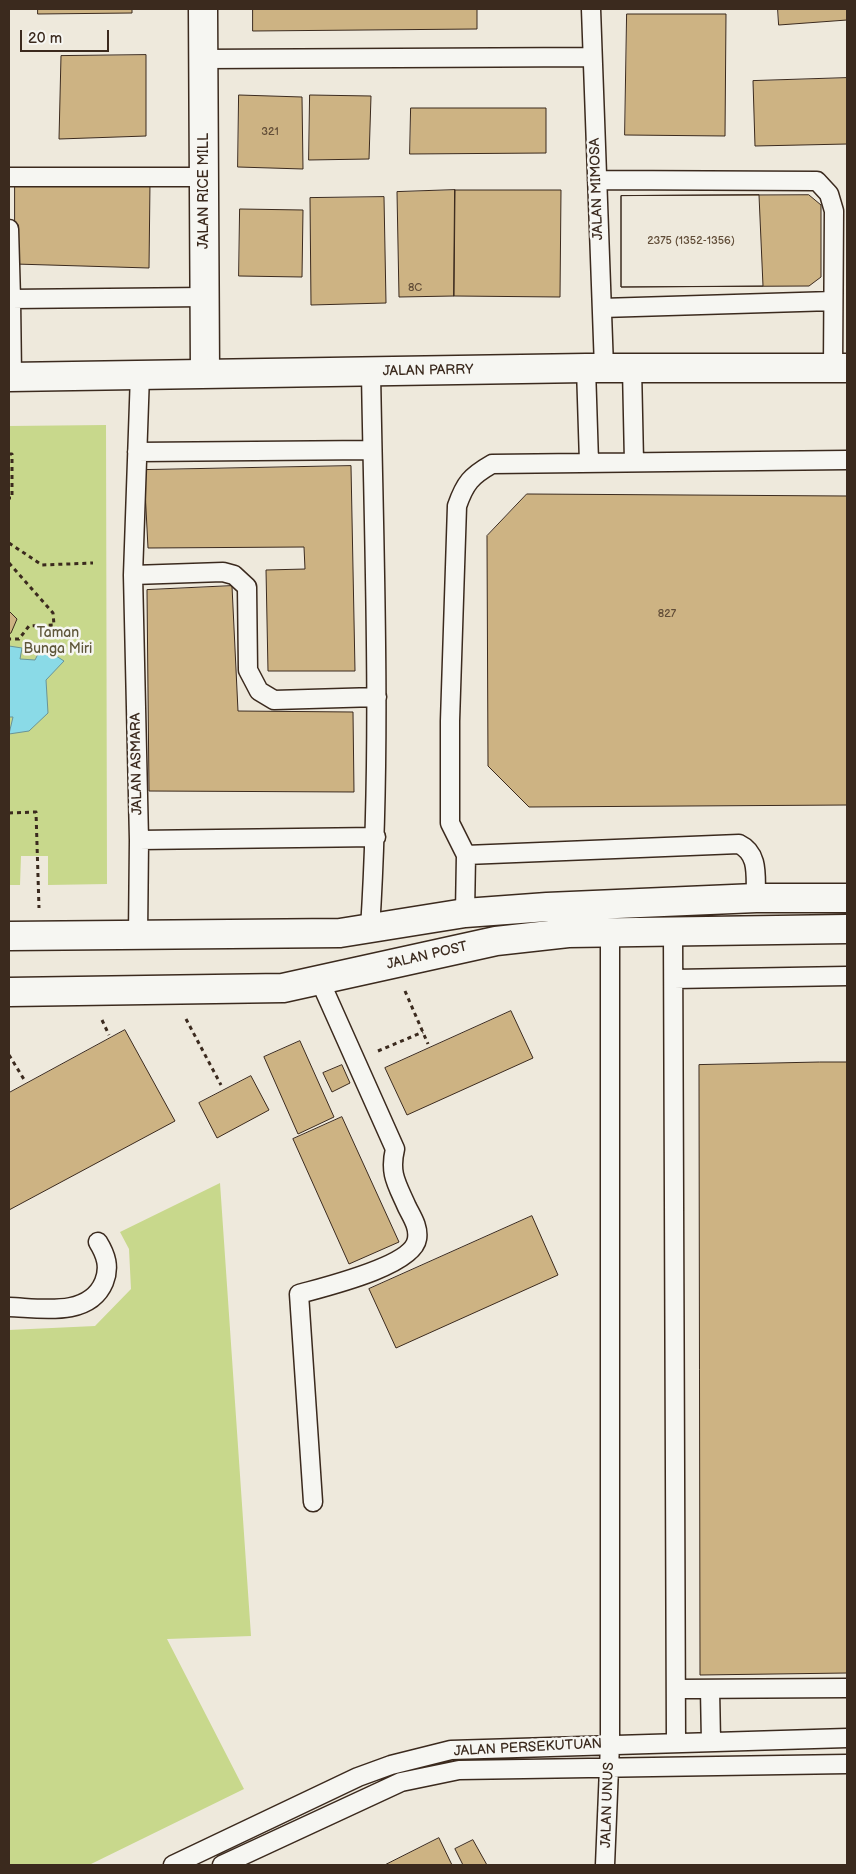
<!DOCTYPE html>
<style>
body{margin:0}
#map{position:relative;width:856px;height:1874px;overflow:hidden;background:#eee9dc;font-family:"Balsamiq Sans",sans-serif}
canvas{display:block}
.frame{position:absolute;inset:0;border:10px solid #3b2a1e;pointer-events:none}
.scale{position:absolute;left:20px;top:30px;width:89px;height:22px;box-sizing:border-box;border:2px solid #3b2a1e;border-top:0;padding-left:6px;font-size:15px;line-height:18px;white-space:nowrap;color:#3b2a1e;-webkit-text-stroke:4px #f6f6f2;paint-order:stroke}
</style>
<div id="map">
<canvas width="856" height="1874"></canvas>
<div class="frame"></div>
<div class="scale">20 m</div>
</div>
<script>
const c = document.querySelector('canvas').getContext('2d');
c.lineJoin = 'round';
function paint(path, color) { c.fillStyle = color; c.fill(path, 'evenodd'); }
function trace(path, color, width, dash) { c.strokeStyle = color; c.lineWidth = width; c.lineCap = dash ? 'butt' : 'round'; c.setLineDash(dash || []); c.stroke(path); }
function write(font, color, halo, rows, align = 'center') {
  c.font = font + ' "Balsamiq Sans",sans-serif'; c.lineWidth = 5; c.setLineDash([]); c.textBaseline = 'middle'; c.strokeStyle = halo; c.fillStyle = color; for (const [text, x, y, turn = 0] of rows) {
    c.save(); c.translate(x, y); c.rotate((+turn || 0) * Math.PI / 180); c.textAlign = isNaN(turn) ? turn : align; if (halo) c.strokeText(text, 0, 0); c.fillText(text, 0, 0); c.restore();
  }
}
paint(new Path2D(`
 M106 425 107 884 48 885V856H21L20 885H9V426Z
 M220 1183 251 1636 167 1639 244 1789 89 1865H9V1330L95 1326 131 1289 129 1249 120 1232Z`), '#c8d88c');
const water = new Path2D(`
 M9 646 22 648 20 659 35 660 40 650H47L64 661 46 680 48 713 29 731 9 734 13 717H9Z`);
paint(water, '#8adae7');
trace(water, '#6a9497', 1);
const building = new Path2D(`
 M38 9H132V13L38 14Z
 M253 9H477V29L253 31Z
 M778 9H847V20L779 25Z
 M627 14H726L725 136 625 135Z
 M146 55V136L59 139 61 56Z
 M847 78V144L755 146 753 81Z
 M239 95 302 97 303 169 238 167Z
 M310 95 371 96 369 159 309 160Z
 M411 108H546V153L410 154Z
 M15 181 150 183 149 268 15 264Z
 M455 190H561L560 297 454 296Z
 M455 190 454 296 399 297 397 192Z
 M759 195 763 286 621 287V196Z
 M809 195 821 205V277L809 286 621 287V196Z
 M384 197 386 303 311 305 310 198Z
 M240 209 303 210 302 277 239 276Z
 M351 466 355 671H268L266 570 305 569 304 547 148 548 144 470Z
 M527 494 847 496V805L529 807 488 766 487 536Z
 M232 586 238 711 353 712 354 792 149 791 147 590Z
 M9 611 17 619 11 633 9 634Z
 M511 1011 533 1058 407 1115 385 1068Z
 M125 1030 175 1121 9 1210V1093Z
 M300 1041 334 1117 298 1134 264 1057Z
 M820 1062H847V1673L700 1675 699 1065Z
 M342 1065 350 1083 332 1092 323 1073Z
 M251 1076 269 1110 217 1138 199 1103Z
 M342 1117 399 1242 349 1264 293 1139Z
 M532 1216 558 1275 396 1348 369 1289Z
 M439 1838 452 1865H385Z
 M473 1840 487 1865H463L455 1849Z`);
paint(building, '#cdb383');
trace(building, '#3b2a1e', 1);
const service = new Path2D(`
 M591 9 604 368
 M203 59 592 57
 M9 177H204
 M597 180 817 181 829 194 834 211 833 368
 M9 229 11 299
 M602 308 833 301
 M586 368 589 462
 M632 368 634 462
 M140 374 133 575 139 840 376 837
 M12 377 11 299 205 297
 M137 452 372 450
 M133 575 223 572 234 575 247 587 248 670 259 691 274 700 377 697
 M466 855 739 844C760 854 755 878 756 898
 M465 913 466 855 450 823V721L457 506C465 483 471 476 492 464L847 460
 M370 929C382 744 374 557 371 372
 M673 931 676 1742
 M138 936 139 840
 M674 979 847 976
 M9 1307C40 1308 89 1318 104 1282 110 1267 106 1255 98 1242
 M313 1502 299 1294C324 1287 413 1266 417 1239 419 1227 412 1217 407 1207 397 1184 389 1174 395 1149L320 981
 M676 1689 847 1688
 M710 1689 711 1742
 M173 1865 358 1777 391 1765 451 1750 847 1738
 M222 1865 401 1782 459 1770 847 1764
 M605 1865 610 1744V932`);
const minor = new Path2D(`
 M203 9 205 373`);
const tertiary = new Path2D(`
 M9 377 586 368H847
 M9 936 340 933 465 913 547 907 756 898H847
 M9 992 283 988 496 941 568 933 847 929`);
trace(service, '#3b2a1e', 21);
trace(minor, '#3b2a1e', 31);
trace(tertiary, '#3b2a1e', 31);
trace(new Path2D(`
 M9 454H12V498H9
 M9 543 42 565 93 563
 M9 563 53 613 54 625 29 626 19 639H9
 M9 813 36 812 39 908
 M405 991 428 1044
 M186 1019 221 1085
 M102 1020 109 1035
 M378 1051 423 1032
 M9 1055 25 1081`), '#3b2a1e', 3, [4, 4]);
trace(service, '#f6f6f2', 18);
trace(minor, '#f6f6f2', 28);
trace(tertiary, '#f6f6f2', 28);
write('11px', '#604c37', null, [
 ["321",270,132],
 ["2375 (1352-1356)",691,241],
 ["8C",415,288],
 ["827",667,614]
]);
write('14px', '#3b2a1e', '#f6f6f2', [
 ["JALAN MIMOSA",597,189,-92],
 ["JALAN RICE MILL",204,191,-90],
 ["JALAN PARRY",428,371,-1],
 ["JALAN ASMARA",137,764,-91],
 ["JALAN POST",427,956,-13],
 ["JALAN PERSEKUTUAN",528,1748,-3],
 ["JALAN UNUS",608,1805,-88]
]);
write('14px', '#5e563a', '#f6f6f2', [
 ["Taman",58,633],
 ["Bunga Miri",58,649]
]);
</script>
